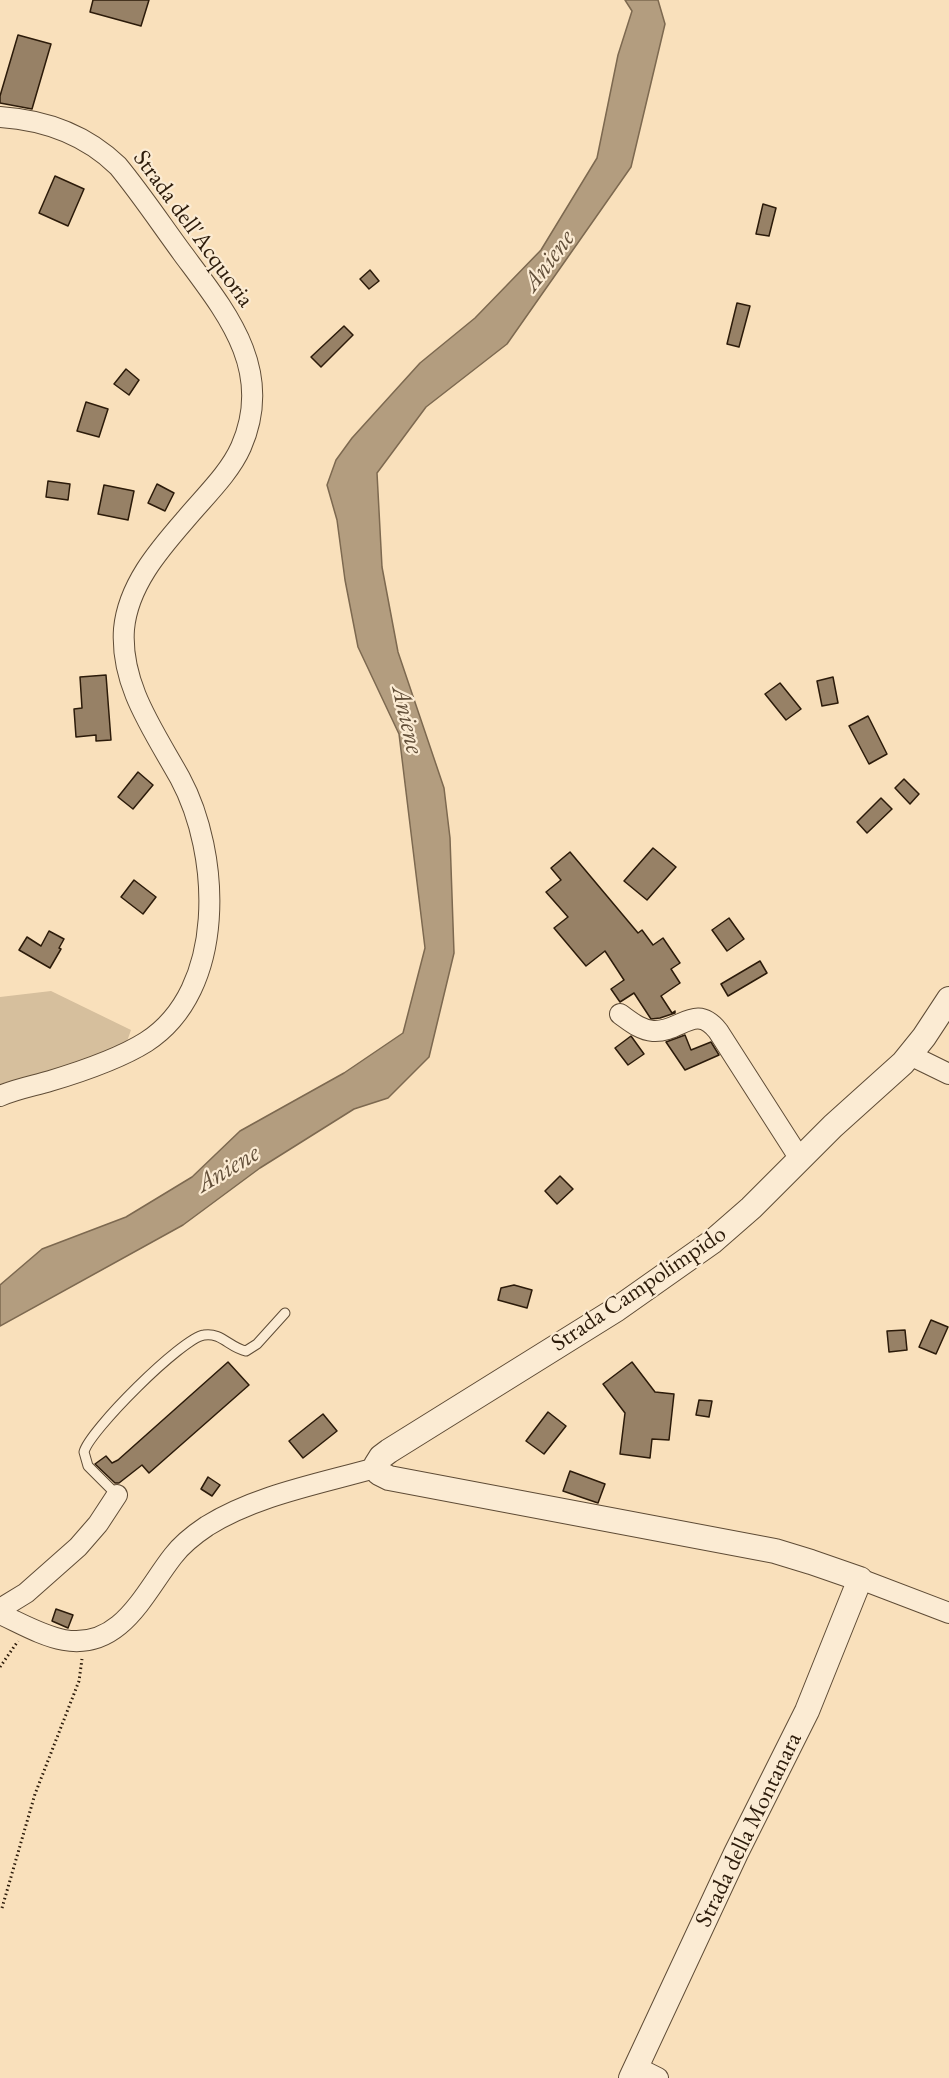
<!DOCTYPE html>
<style>
body{margin:0}
canvas{display:block;background:#f9e0bb}
</style>
<canvas width="949" height="2078"></canvas>
<script>
const c = document.querySelector('canvas').getContext('2d');
c.lineJoin = 'round';
function paint(path, color) { c.fillStyle = color; c.fill(path, 'evenodd'); }
function trace(path, color, width, dash) { c.strokeStyle = color; c.lineWidth = width; c.lineCap = dash ? 'butt' : 'round'; c.setLineDash(dash || []); c.stroke(path); }
function write(font, color, halo, rows, align = 'center') {
  c.font = font + ' "EB Garamond",serif'; c.lineWidth = 4.5; c.setLineDash([]); c.textBaseline = 'middle'; c.strokeStyle = halo; c.fillStyle = color; for (const [text, x, y, turn = 0] of rows) {
    c.save(); c.translate(x, y); c.rotate((+turn || 0) * Math.PI / 180); c.textAlign = isNaN(turn) ? turn : align; if (halo) c.strokeText(text, 0, 0); c.fillText(text, 0, 0); c.restore();
  }
}
paint(new Path2D(`
 M51 991 131 1030 124 1050 0 1084V997Z`), '#d6bf9d');
const water = new Path2D(`
 M625 0H658L665 24 631 167 507 344 426 407 377 473 382 567 398 652 444 788 450 838 454 953 429 1057 388 1098 354 1109 260 1168 183 1225 0 1326V1285L42 1249 126 1217 192 1177 240 1131 344 1073 403 1033 425 948 399 734 358 647 345 580 337 520 327 485 336 460 352 438 420 363 475 318 541 250 597 158 618 55 632 11Z`);
paint(water, '#b39d7f');
trace(water, '#7d6950', 1.5);
const building = new Path2D(`
 M93 0H149L141 26 90 12Z
 M18 35 51 44 32 109 0 103V96Z
 M55 176 84 189 68 226 39 213Z
 M763 204 776 208 769 236 756 234Z
 M370 270 379 281 369 289 360 279Z
 M737 303 750 306 739 347 727 344Z
 M344 326 353 335 321 367 311 357Z
 M126 369 139 380 129 395 114 384Z
 M86 402 108 409 99 437 77 431Z
 M48 481 70 484 68 500 46 497Z
 M157 484 174 493 165 511 148 503Z
 M104 485 134 491 128 520 98 514Z
 M106 675 111 740 96 741V735L76 737 74 709 82 708 80 677Z
 M833 677 838 703 822 706 817 681Z
 M780 683 801 709 786 720 765 694Z
 M868 716 887 754 869 764 849 726Z
 M138 772 153 785 133 809 118 797Z
 M904 779 919 794 910 804 895 788Z
 M881 798 892 809 867 833 857 822Z
 M653 848 676 867 647 900 624 881Z
 M570 852 638 933 642 930 653 945 663 938 680 963 671 969 680 983 661 996 672 1013 675 1011V1013L660 1018 651 1019 634 993 620 1002 611 989 624 980 605 951 586 966 554 928 568 917 546 892 561 880 551 868Z
 M134 880 156 897 143 914 121 897Z
 M729 918 744 939 727 951 712 930Z
 M49 931 64 939 59 948 61 949 50 968 19 950 27 937 41 946Z
 M760 961 767 973 728 996 721 984Z
 M685 1035 691 1050 711 1042 719 1055 685 1070 666 1042Z
 M631 1036 644 1054 628 1065 615 1048Z
 M560 1176 573 1189 557 1204 545 1191Z
 M514 1285 532 1290 527 1308 498 1300 501 1288Z
 M931 1320 948 1327 936 1354 919 1347Z
 M905 1330 907 1350 889 1352 887 1331Z
 M228 1362 249 1385 149 1473 142 1465 119 1483H115L95 1464 106 1456 112 1463 118 1460Z
 M632 1362 655 1392 674 1394 669 1440 652 1439 650 1458 620 1454 625 1413 603 1384Z
 M699 1400 712 1401 709 1417 696 1415Z
 M548 1412 566 1426 544 1454 526 1441Z
 M323 1414 337 1431 303 1458 289 1441Z
 M570 1471 605 1484 598 1503 563 1491Z
 M208 1477 220 1485 212 1496 201 1489Z
 M56 1609 73 1615 68 1628 52 1621Z`);
paint(building, '#978166');
trace(building, '#2c1b0a', 1.5);
const service = new Path2D(`
 M117 1495 88 1466 84 1452C89 1431 182 1338 204 1335 221 1332 230 1348 246 1351L257 1344 285 1313`);
const minor = new Path2D(`
 M0 117C45 120 85 134 118 166 141 194 161 224 183 254 226 312 275 370 241 447 229 474 204 497 185 520 158 551 128 586 124 629 120 685 154 731 180 778 221 854 227 990 146 1042 119 1059 80 1072 50 1081 33 1086 16 1089 0 1096
 M620 1014C630 1021 640 1030 653 1031 680 1033 695 1002 718 1031L800 1159
 M910 1055 949 1074
 M860 1579 949 1613
 M0 1609 26 1593 78 1547 98 1524 117 1495
 M0 1614C20 1623 42 1636 64 1640 121 1650 144 1593 173 1556 182 1544 195 1534 207 1526 257 1495 319 1484 375 1468
 M636 2067 658 2078`);
const tertiary = new Path2D(`
 M631 2078 736 1853 807 1711 860 1579 811 1562 775 1551 389 1478 379 1473 376 1465 381 1457 389 1451 617 1309 712 1242 751 1208 833 1126 903 1063 924 1037 949 999`);
trace(service, '#5f4c36', 11);
trace(minor, '#5f4c36', 22);
trace(tertiary, '#5f4c36', 26);
trace(new Path2D(`
 M0 1667 18 1641
 M2 1908 35 1794 79 1681 82 1659`), '#2c1b0a', 3, [1.5, 3]);
trace(service, '#fbebd3', 9);
trace(minor, '#fbebd3', 20);
trace(tertiary, '#fbebd3', 24);
write('24px', '#2c1b0a', '#fbebd3', [
 ["Strada dell'Acquoria",193,229,54],
 ["Strada Campolimpido",639,1289,-34],
 ["Strada della Montanara",749,1830,-64]
]);
write('italic 26px', '#624f39', '#fbebd3', [
 ["Aniene",549,261,-53],
 ["Aniene",407,720,77],
 ["Aniene",228,1169,-31]
]);
</script>
